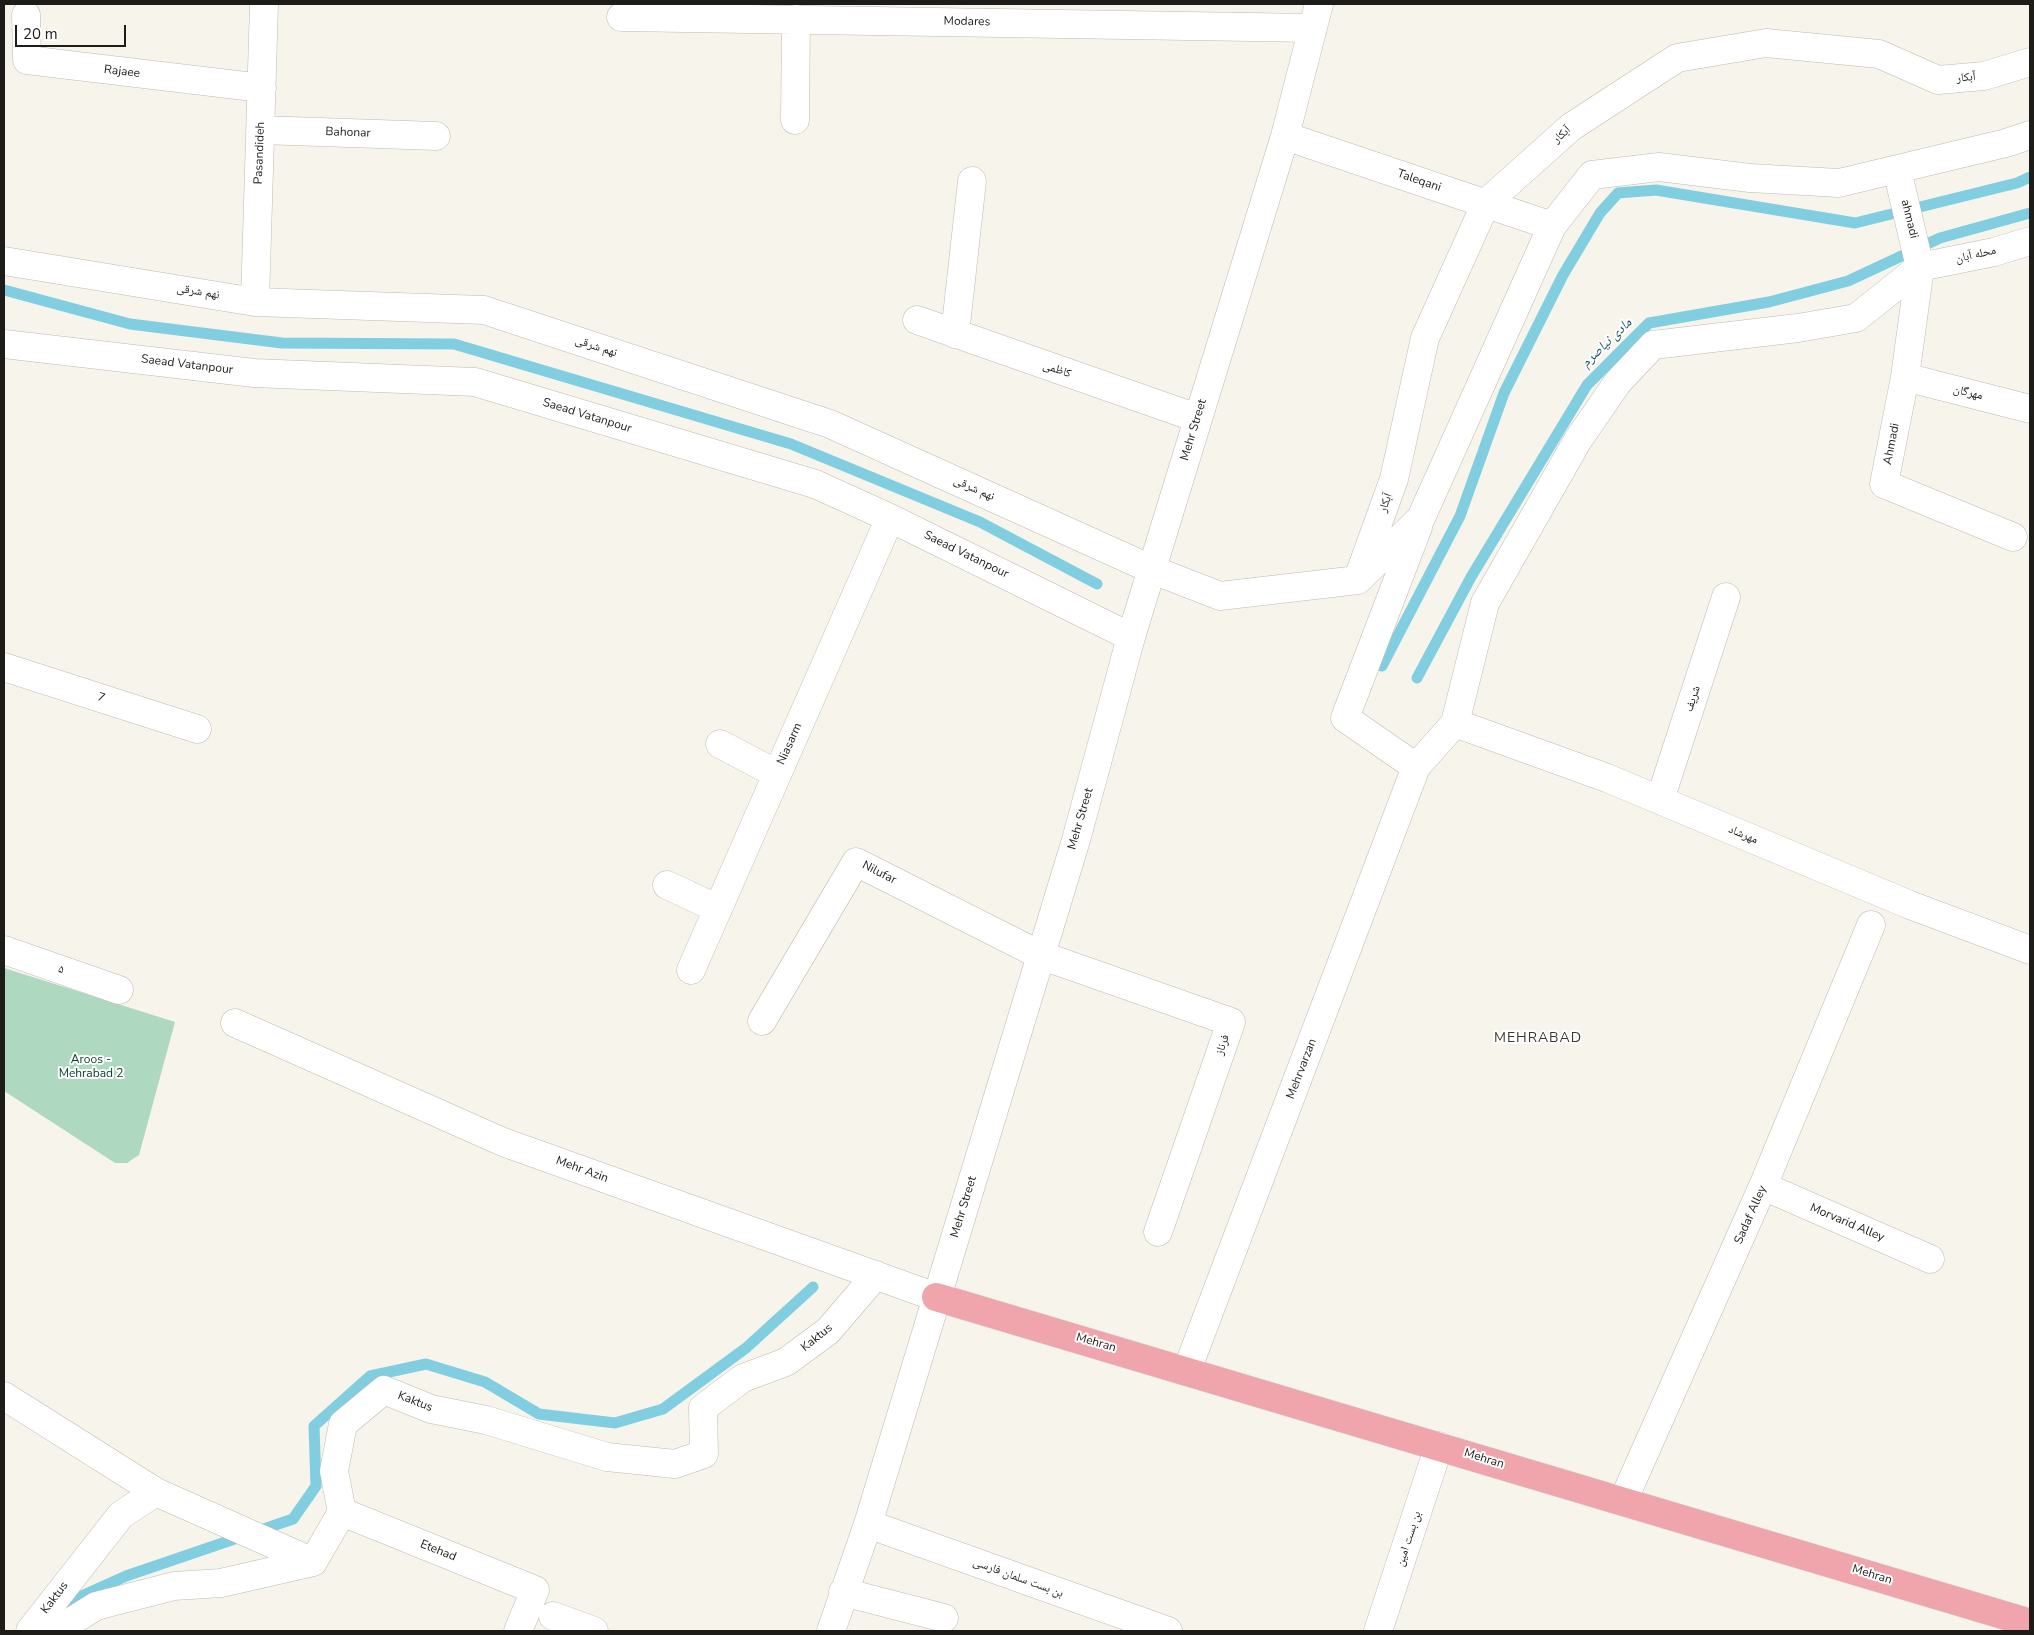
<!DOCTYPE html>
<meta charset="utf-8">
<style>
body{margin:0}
#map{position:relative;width:2034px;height:1635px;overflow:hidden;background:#f7f5eb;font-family:"Nunito Sans",sans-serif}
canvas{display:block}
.frame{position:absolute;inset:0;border:5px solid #1d1c19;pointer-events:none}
.scale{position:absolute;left:15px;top:25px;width:111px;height:22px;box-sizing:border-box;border:2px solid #1d1c19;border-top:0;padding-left:6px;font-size:15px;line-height:18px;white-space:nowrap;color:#1d1c19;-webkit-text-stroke:4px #fff;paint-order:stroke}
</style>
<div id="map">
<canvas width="2034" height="1635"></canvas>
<div class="frame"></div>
<div class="scale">20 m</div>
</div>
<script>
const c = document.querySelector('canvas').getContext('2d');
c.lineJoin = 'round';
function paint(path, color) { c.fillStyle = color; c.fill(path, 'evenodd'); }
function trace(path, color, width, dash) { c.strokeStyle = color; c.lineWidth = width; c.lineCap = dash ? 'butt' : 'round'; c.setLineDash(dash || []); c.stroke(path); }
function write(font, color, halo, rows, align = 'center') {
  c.font = font + ' "Nunito Sans","Noto Naskh Arabic",sans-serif'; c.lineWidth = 4; c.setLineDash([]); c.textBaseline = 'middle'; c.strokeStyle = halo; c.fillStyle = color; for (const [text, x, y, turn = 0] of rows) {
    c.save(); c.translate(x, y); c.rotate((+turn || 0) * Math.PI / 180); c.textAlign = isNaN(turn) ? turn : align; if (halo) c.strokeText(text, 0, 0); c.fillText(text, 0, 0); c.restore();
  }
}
paint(new Path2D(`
 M4 968 175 1022 139 1155 127 1163H115L4 1091Z`), '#aed8c0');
trace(new Path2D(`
 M4 290 130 324 282 343 454 344 791 444 980 522 1097 584
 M1382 666 1460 516 1504 393 1563 275 1600 213 1618 193 1656 190 1855 223 2017 183 2030 177
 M1417 678 1471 577 1587 385 1649 323 1769 302 1848 281 1940 238 2030 213
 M61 1610 66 1603 126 1576 293 1519 316 1486 314 1426 370 1376 426 1364 485 1382 539 1414 615 1423 663 1409 746 1348 813 1287`), '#82cee1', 11);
const minor = new Path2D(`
 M26 15 27 60 262 88
 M621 17 1313 28
 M795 120 796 19
 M261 130 436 136
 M1285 136 1552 226
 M1897 170 1920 267 1905 377 1884 484 2013 537
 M4 261 255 302 484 310 830 424 1153 570 1220 596 1358 580 1421 518 1552 226 1592 175 1659 167 1750 178 1839 183 2006 143 2030 135
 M255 302 264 4
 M917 320 1197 418
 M955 334 972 181
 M4 344 254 373 475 382 815 484 890 518 1131 637
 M1905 377 2030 409
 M1360 573 1394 479 1425 338 1486 203 1571 127 1677 58 1766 43 1879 54 1938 80 1984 76 2030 62
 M4 667 197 729
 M1455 723 1607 778 1910 905 2030 950
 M720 744 777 774
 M1416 767 1345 718 1418 527
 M1660 800 1726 597
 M667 885 718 909
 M4 950 119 990
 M691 970 890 518
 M762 1021 856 862 1040 955 1231 1022 1158 1232
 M235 1023 503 1142 936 1297
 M1763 1186 1930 1259
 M1187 1370 1416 767 1455 723 1485 603 1578 440 1618 382 1653 345 1798 328 1856 318 1920 267 1994 252 2030 241
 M4 1396 156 1492 313 1562
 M1623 1501 1763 1186 1871 925
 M342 1512 535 1590 518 1631
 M868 1524 1168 1631
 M313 1562 342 1512 334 1471 343 1424 384 1390 431 1409 486 1420 607 1457 675 1464 704 1454 703 1408 743 1378 786 1362 828 1331 876 1275
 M843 1592 944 1618
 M553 1616 594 1631
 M30 1631 121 1515 156 1492
 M56 1631 96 1606 174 1586 221 1583 313 1562
 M831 1631 868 1524 1076 840 1131 637 1285 136 1319 4
 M1378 1631 1439 1446`);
const major = new Path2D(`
 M936 1297 2030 1623`);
trace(minor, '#bcbab1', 29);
trace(major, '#d2d2d1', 29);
trace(minor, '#fff', 28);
trace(major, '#f0a4ac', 28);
write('12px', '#1d1c19', '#fff', [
 ["Modares",967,22,1],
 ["Rajaee",122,72,7],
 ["آبکار",1966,78,-5],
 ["Bahonar",348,133,2],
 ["آبکار",1562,135,-41],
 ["Pasandideh",260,153,-88],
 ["Taleqani",1419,181,19],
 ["ahmadi",1909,219,76],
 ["محله آبان",1976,255,-13],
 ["نهم شرقی",198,292,9],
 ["نهم شرقی",596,347,18],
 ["Saead Vatanpour",187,365,7],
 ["کاظمی",1057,370,19],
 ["مهرگان",1968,393,14],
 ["Saead Vatanpour",587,416,17],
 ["Mehr Street",1194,430,-73],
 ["Ahmadi",1892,444,-79],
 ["نهم شرقی",974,489,24],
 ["آبکار",1386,503,-70],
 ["Saead Vatanpour",966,555,26],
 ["7",101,698,18],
 ["شریف",1693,699,-72],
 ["Niasarm",790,744,-66],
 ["Mehr Street",1081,819,-74],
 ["مهرشاد",1743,835,23],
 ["Nilufar",879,873,27],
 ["۵",61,970,19],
 ["فرناز",1223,1045,-71],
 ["Mehrvarzan",1302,1069,-69],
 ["Mehr Azin",582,1170,20],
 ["Mehr Street",964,1207,-73],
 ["Sadaf Alley",1751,1215,-66],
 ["Morvarid Alley",1847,1223,23],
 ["Kaktus",817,1338,-39],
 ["Mehran",1096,1343,16],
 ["Kaktus",415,1402,21],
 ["Mehran",1484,1459,17],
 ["بن بست امین",1409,1539,-72],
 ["Etehad",438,1551,22],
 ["Mehran",1872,1575,17],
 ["بن بست سلمان فارسی",1018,1578,20],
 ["Kaktus",55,1598,-53]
]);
write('12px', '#073c26', '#fff', [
 ["Aroos -",91,1060],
 ["Mehrabad 2",91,1074]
]);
write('italic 14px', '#175664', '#fff', [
 ["مادی نیاصرم",1607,343,-44]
]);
c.letterSpacing = '1px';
write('14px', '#393830', '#fff', [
 ["MEHRABAD",1538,1039]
]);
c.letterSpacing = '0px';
</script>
